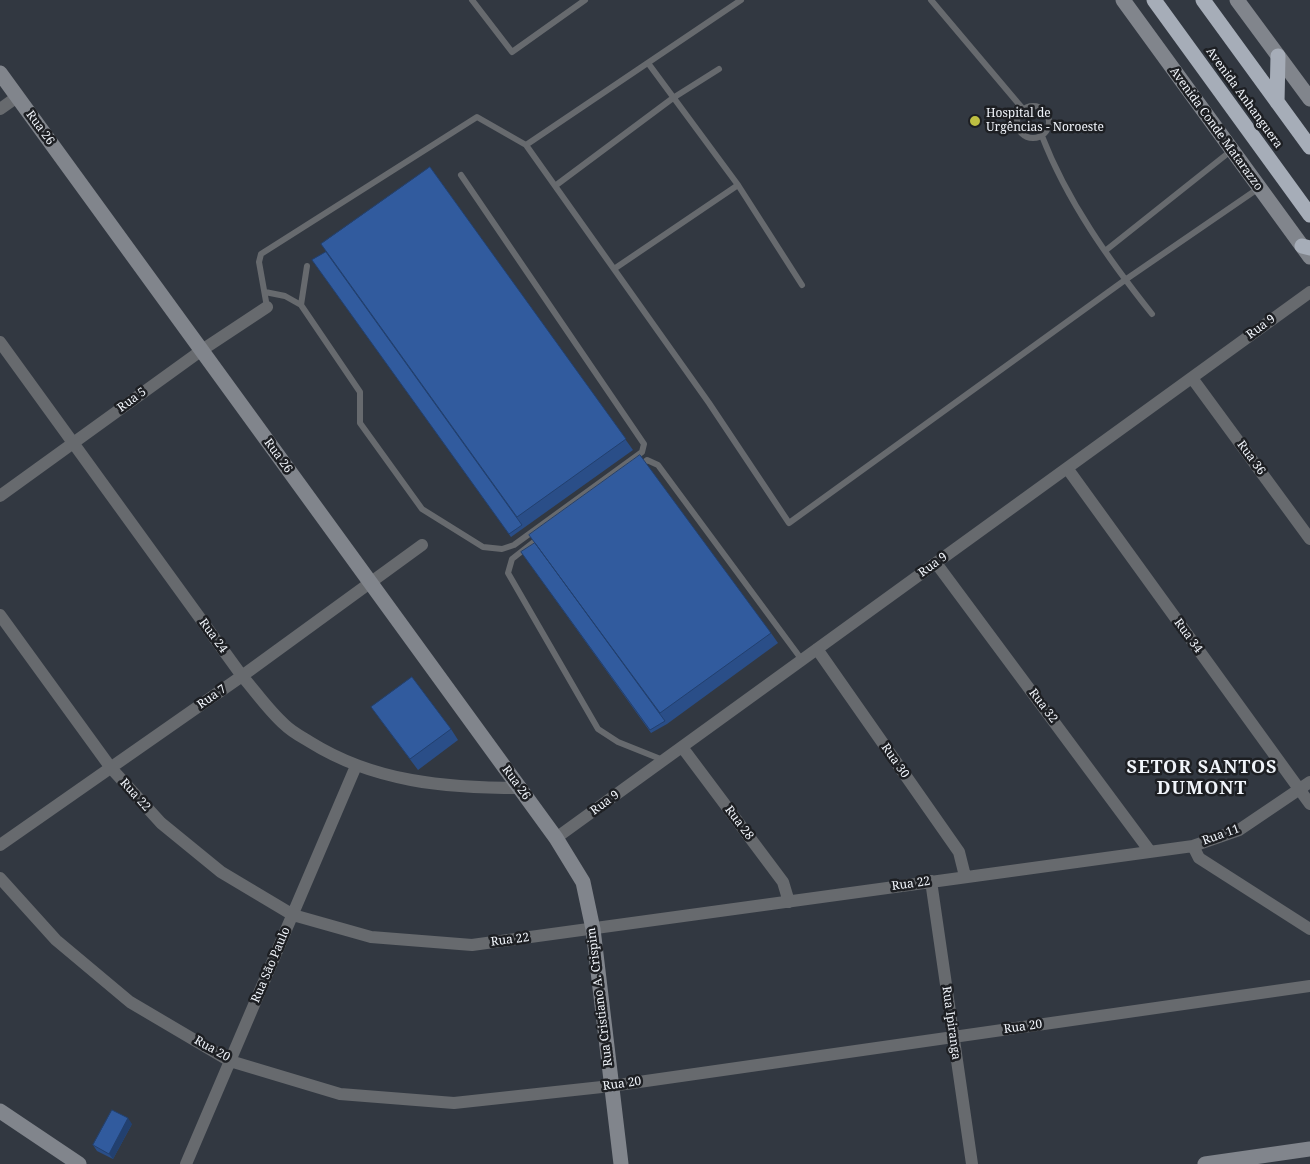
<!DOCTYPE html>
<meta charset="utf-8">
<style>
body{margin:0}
canvas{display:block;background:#323841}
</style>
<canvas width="1310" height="1164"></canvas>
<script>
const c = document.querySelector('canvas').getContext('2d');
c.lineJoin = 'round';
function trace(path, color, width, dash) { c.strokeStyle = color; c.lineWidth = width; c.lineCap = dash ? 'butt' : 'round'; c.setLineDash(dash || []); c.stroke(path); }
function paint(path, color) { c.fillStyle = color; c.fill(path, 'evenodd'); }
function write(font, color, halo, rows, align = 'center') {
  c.font = font + ' "Noto Serif",serif'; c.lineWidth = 5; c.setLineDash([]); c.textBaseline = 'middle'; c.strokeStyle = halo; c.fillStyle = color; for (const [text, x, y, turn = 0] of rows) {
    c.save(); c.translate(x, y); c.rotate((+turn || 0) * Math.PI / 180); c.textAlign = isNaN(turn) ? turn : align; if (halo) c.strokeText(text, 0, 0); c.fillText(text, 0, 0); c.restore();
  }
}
trace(new Path2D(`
 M472 0 512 52 585 0
 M931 0 1023 109
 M648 63 738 185
 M1017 122a16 16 0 1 1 32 0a16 16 0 1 1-32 0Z
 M1042 136C1067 201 1109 260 1152 314
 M526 145 741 0
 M555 186 673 98 719 69
 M1105 251 1232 150
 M614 269 738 185 802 285
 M265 292 285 296 301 305 360 392V423L422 509 483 547 502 549 514 545 642 452 644 444 461 175
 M301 305 307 266
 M267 307 259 262 261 254 477 117 526 145 709 403 789 523 1125 280 1259 188
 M640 466 647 460 658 465 802 660
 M540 537 512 559 508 573 598 729 618 742 663 760`), '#676a6e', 6);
trace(new Path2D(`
 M0 109 17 97
 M0 342 242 676C256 692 269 711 285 725 292 732 302 737 310 742 374 782 446 788 520 788
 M1192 378 1310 539
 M1067 468 1310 804
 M0 496 202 350 267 307
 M936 563 1149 850
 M0 615 111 768 161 823 221 872 293 915 371 937 472 945 1193 846 1239 830 1310 782
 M817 649 959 852 965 876
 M682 747 783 882 789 902
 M556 838 1310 292
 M0 845 242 676 422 545
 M1193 846 1199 858 1310 929
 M0 878 56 940 130 1002 230 1061 340 1094 454 1103 611 1086 1310 986
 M931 881 972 1164
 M186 1164 356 766`), '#676a6e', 12);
trace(new Path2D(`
 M1123 0 1310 257
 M1237 0 1310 99
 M0 73 556 838 583 882 593 929 621 1164
 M0 1111 79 1164
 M1205 1164 1310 1149`), '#81858c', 15);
trace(new Path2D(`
 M1154 0 1310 215
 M1203 0 1310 147
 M1277 102 1278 56
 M1302 246 1310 248`), '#a6adb8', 15);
paint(new Path2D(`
 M430 167 633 450 511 537 312 260 326 252Z
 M521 552 771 633 778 643 667 724 651 733Z
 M379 718 451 729 458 740 418 770Z
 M132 1124 113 1159 97 1151 93 1145Z`), '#2a4e88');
paint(new Path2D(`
 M128 1118 132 1124 113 1159 109 1154Z`), '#22406f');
const building = new Path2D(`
 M430 167 626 439 517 517 321 244Z
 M326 252 522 525 509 534 312 260Z
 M640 455 771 633 660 713 529 535Z
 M535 543 665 721 650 730 521 552Z
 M412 677 451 729 410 759 371 707Z
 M112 1110 128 1118 109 1154 93 1145Z`);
paint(building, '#315b9e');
trace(building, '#22406f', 1);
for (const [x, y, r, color] of [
 [975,121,6,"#bebf42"]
]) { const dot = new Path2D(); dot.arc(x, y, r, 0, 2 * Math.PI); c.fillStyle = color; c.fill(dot); trace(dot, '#1d1f23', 2); }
write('12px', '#f0f4fa', '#1d1f23', [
 ["Avenida Anhanguera",1244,98,54],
 ["Rua 26",40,128,54],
 ["Avenida Conde Matarazzo",1216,129,54],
 ["Rua 9",1261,327,-36],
 ["Rua 5",132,400,-36],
 ["Rua 26",278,456,54],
 ["Rua 36",1251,458,54],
 ["Rua 9",933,565,-36],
 ["Rua 24",213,636,54],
 ["Rua 34",1188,636,54],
 ["Rua 7",212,697,-35],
 ["Rua 32",1043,706,53],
 ["Rua 30",895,761,55],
 ["Rua 26",516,783,54],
 ["Rua 22",135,795,48],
 ["Rua 9",605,803,-36],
 ["Rua 28",739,823,53],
 ["Rua 11",1221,835,-20],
 ["Rua 22",911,884,-8],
 ["Rua 22",510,940,-7],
 ["Rua São Paulo",271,965,-67],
 ["Rua Cristiano A. Crispim",600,997,-97],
 ["Rua Ipiranga",951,1023,82],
 ["Rua 20",1023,1027,-8],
 ["Rua 20",212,1049,29],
 ["Rua 20",622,1084,-8]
]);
write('12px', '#f0f4fa', '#1d1f23', [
 ["Hospital de",986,114],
 ["Urgências - Noroeste",986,128]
], 'left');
c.letterSpacing = '1px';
write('bold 18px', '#f0f4fa', '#1d1f23', [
 ["SETOR SANTOS",1202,768],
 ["DUMONT",1202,789]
]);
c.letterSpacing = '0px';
</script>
